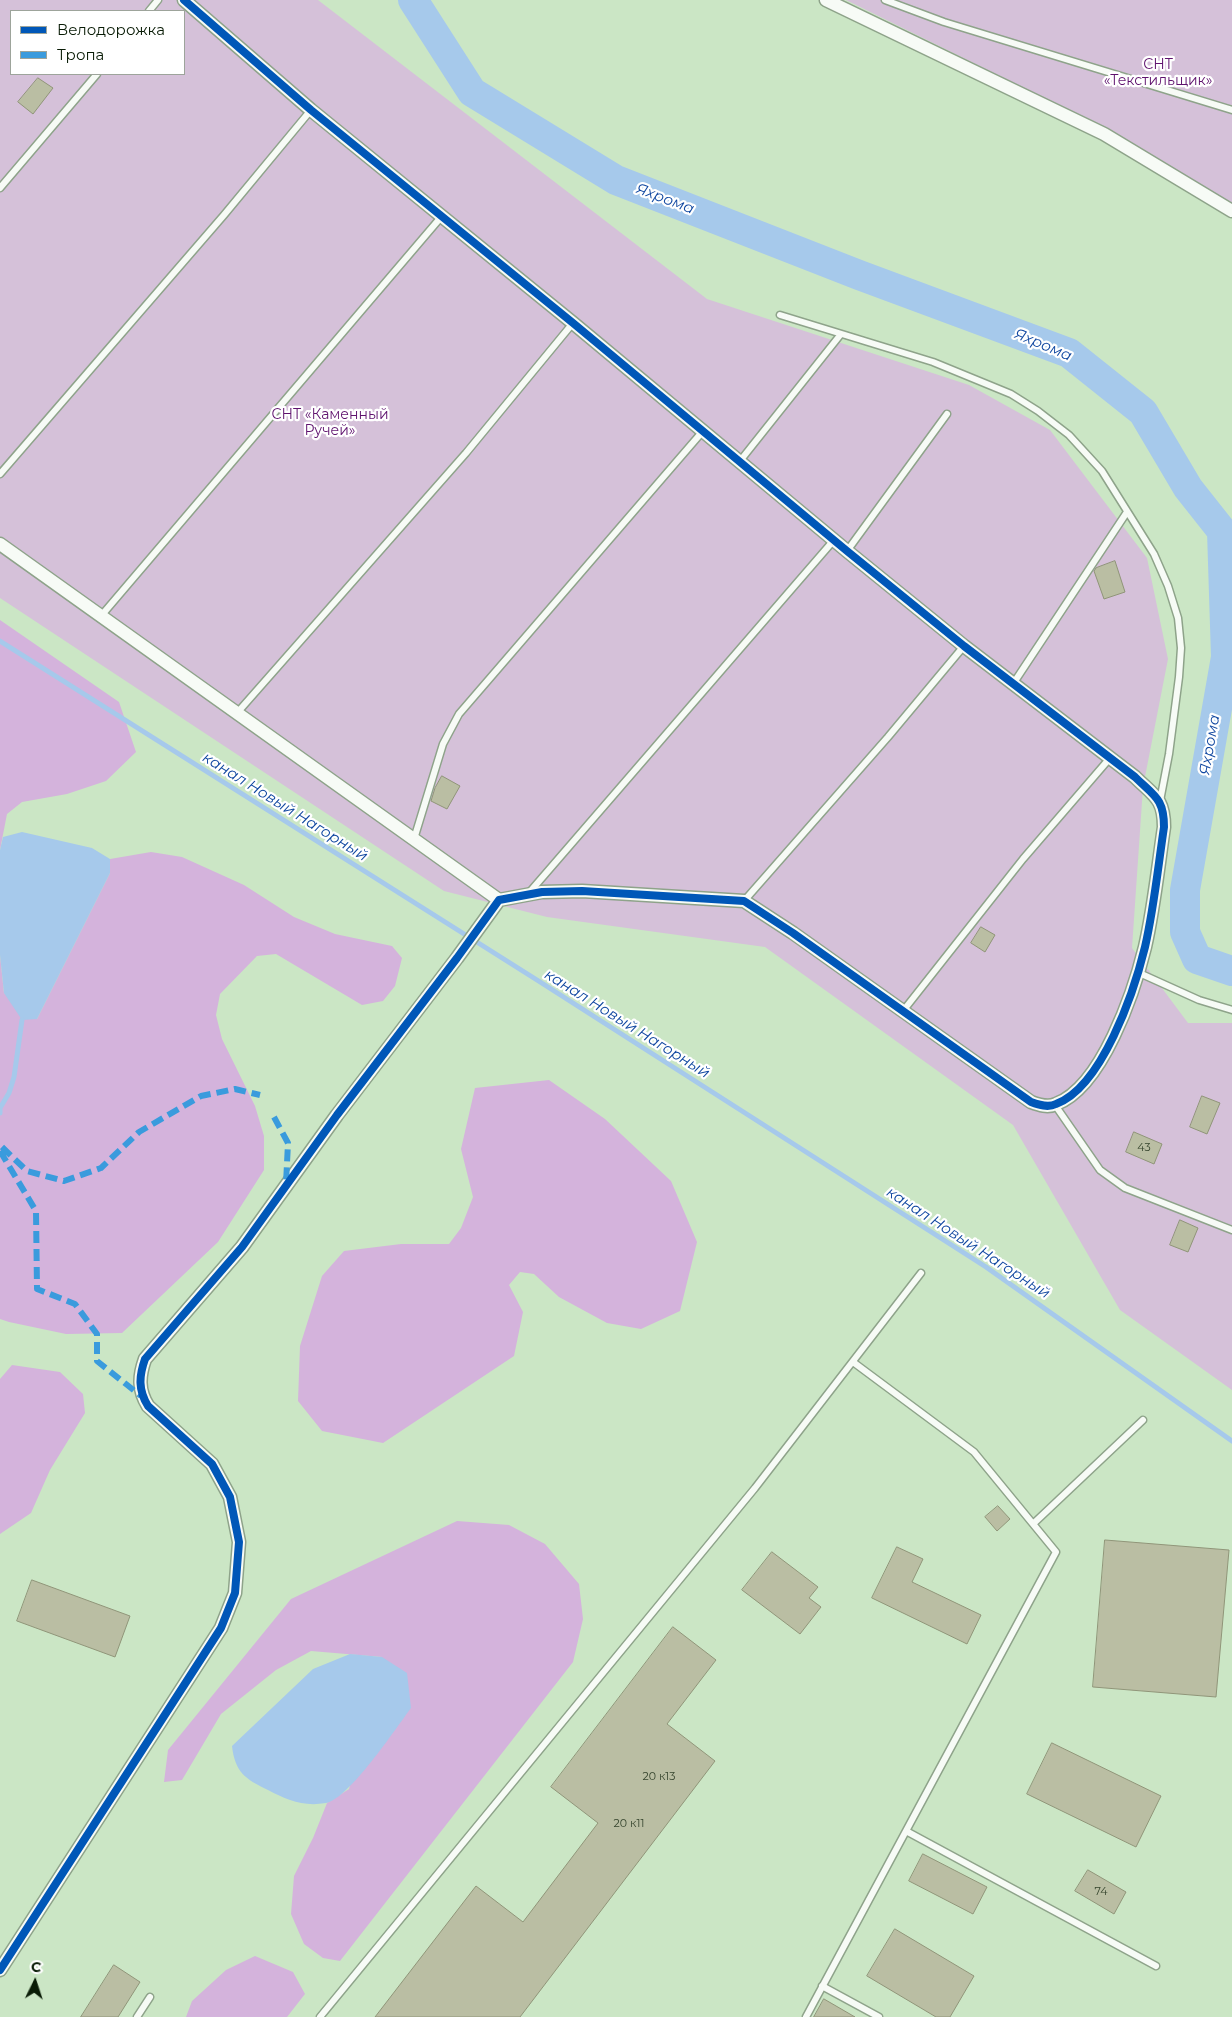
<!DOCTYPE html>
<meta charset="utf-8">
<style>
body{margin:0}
#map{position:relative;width:1232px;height:2017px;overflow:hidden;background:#cbe6c5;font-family:Montserrat,sans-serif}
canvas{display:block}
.legend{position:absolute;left:10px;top:10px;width:175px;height:65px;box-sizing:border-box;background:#fff;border:1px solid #9da49b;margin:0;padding:6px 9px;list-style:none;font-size:15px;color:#091c06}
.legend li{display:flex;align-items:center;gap:10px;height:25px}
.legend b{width:25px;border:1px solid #9da49b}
.north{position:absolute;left:10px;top:1957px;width:50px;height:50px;-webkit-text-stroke:4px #fff;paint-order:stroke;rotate:4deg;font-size:14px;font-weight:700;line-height:20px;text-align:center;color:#091c06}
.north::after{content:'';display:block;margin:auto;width:18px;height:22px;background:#091c06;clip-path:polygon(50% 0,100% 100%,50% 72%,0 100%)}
</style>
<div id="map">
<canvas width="1232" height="2017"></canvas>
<ul class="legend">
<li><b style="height:6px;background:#0057b8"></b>Велодорожка</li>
<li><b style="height:6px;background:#3a9bdd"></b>Тропа</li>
</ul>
<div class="north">С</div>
</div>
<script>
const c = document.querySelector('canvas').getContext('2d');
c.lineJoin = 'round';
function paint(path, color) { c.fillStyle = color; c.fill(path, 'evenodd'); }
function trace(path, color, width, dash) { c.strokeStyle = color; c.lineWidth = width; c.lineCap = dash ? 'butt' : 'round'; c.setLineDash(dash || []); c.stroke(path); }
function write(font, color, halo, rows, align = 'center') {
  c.font = font + ' Montserrat,sans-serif'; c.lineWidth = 4.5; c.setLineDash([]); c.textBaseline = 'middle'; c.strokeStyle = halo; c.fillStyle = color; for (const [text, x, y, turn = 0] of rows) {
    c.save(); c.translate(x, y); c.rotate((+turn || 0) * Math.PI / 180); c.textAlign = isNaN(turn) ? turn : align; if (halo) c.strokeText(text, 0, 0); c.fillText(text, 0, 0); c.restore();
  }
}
paint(new Path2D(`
 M0 0H318L707 299 969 385 1050 430 1147 558 1168 659 1143 787 1132 948 1188 1023H1232V1390L1120 1310 1013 1125 765 947 547 917 444 891 0 598ZM11 11H184V74H11Z
 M846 0H1232V210L1103 127Z`), '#d5c1d9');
paint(new Path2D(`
 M0 620 119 702 136 752 106 781 67 794 22 802 7 814 0 850Z
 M151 852 182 857 244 885 294 917 335 934 392 946 402 958 395 986 383 1001 362 1005 276 954 257 956 220 994 216 1015 222 1039 255 1106 264 1136V1170L218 1242 122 1333 66 1334 9 1322 0 1319V955L4 993 37 1019 110 873V859Z
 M549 1080 605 1119 671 1181 697 1242 680 1311 641 1329 607 1323 559 1297 534 1274 520 1272 509 1285 523 1312 514 1356 383 1443 322 1431 298 1401 300 1346 322 1276 344 1251 401 1244H449L461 1228 473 1197 461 1149 475 1088Z
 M12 1365 60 1372 83 1394 85 1413 50 1470 31 1513 0 1534V1379Z
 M457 1521 509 1525 545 1544 579 1584 583 1619 573 1662 340 1961 323 1958 304 1944 291 1914 294 1876 313 1838 327 1803 349 1789 382 1657 311 1651 276 1670 221 1714 182 1780 164 1782 168 1750 291 1599Z
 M255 1956 293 1972 305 1994 287 2017H186L192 2001 226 1970Z`), '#d4b3dc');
paint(new Path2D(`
 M22 832 92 848 110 859V873L37 1019 22 1020 4 993 0 955V850L3 837Z
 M350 1654 382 1657 407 1673 411 1708C396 1728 349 1799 326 1803 303 1807 287 1800 268 1790 245 1779 235 1772 232 1746L313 1669Z`), '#a6c9eb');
trace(new Path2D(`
 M0 641 537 980 986 1267 1232 1441
 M0 1113V1108L9 1093 14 1077 22 1020`), '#a6c9eb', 5);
trace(new Path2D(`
 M413 0 472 92 616 180 859 275 1069 353 1143 412 1188 488 1222 531 1226 657 1185 890V932L1197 959 1232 971`), '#a6c9eb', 30);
const building = new Path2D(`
 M38 78 53 88 33 114 18 102Z
 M1115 561 1125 592 1104 599 1094 571 1096 568Z
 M442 776 460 786 447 809 431 801 435 788Z
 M981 927 995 935 985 952 971 943Z
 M1202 1096 1220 1103 1207 1134 1190 1127Z
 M1134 1132 1162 1144 1154 1164 1126 1152Z
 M1180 1220 1198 1228 1188 1252 1170 1245Z
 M998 1506 1010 1519 997 1531 985 1517Z
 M1105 1540 1229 1550 1216 1697 1093 1687Z
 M897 1547 923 1559 912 1582 981 1615 967 1644 872 1598Z
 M772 1552 818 1587 809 1598 821 1607 800 1634 742 1590Z
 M32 1580 130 1616 115 1657 17 1621Z
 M673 1627 716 1660 667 1724 715 1761 520 2017H375L476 1886 523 1922 598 1823 551 1787Z
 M1052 1743 1161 1796 1136 1847 1027 1794Z
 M923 1854 987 1887 973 1914 909 1881Z
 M1088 1870 1126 1892 1114 1914 1075 1891Z
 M895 1929 974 1976 950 2017H936L867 1976Z
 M114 1965 140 1982 118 2017H81Z
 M824 1999 855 2017H814Z`);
paint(building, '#babea3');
trace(building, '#909579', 1);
const lane = new Path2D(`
 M885 0 944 22 1232 110
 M149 11 158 0
 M0 188 97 74
 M780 315 933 362 1011 394 1038 411 1069 435 1102 471 1154 554 1168 586 1178 618 1181 648 1179 677 1169 754 1160 801
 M740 461 841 334
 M0 474 224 215 311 110
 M847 551 947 414
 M101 616 442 216
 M1013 684 1127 512
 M237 713 466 453 573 323
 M414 839 443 744 459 714 703 431
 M528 894 834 540
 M744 901 888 737 964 646
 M1137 972 1199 1000 1232 1010
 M903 1011 1023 859 1110 758
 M1055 1105 1100 1170 1125 1188 1232 1230
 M1033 1524 1143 1420
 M906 1831 1156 1966
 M822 1986 879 2017
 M137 2017 150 1997
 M320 2017 755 1488 921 1273
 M806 2017 1056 1552 974 1452 853 1362`);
const street = new Path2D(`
 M826 0 1104 134 1232 211
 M0 544 499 900
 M0 1970 221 1628 235 1593 239 1542 230 1497 212 1464 148 1406C138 1390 139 1376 145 1359L242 1247 337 1115 457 958 499 900 542 892 582 891 744 901 793 933 1031 1102C1039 1105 1048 1108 1056 1104 1102 1087 1134 992 1145 947 1154 908 1158 867 1164 827 1164 798 1154 796 1135 777L964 646 847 551 573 323 311 110 184 0`);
trace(lane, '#8ea38a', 9);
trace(street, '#8ea38a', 15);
trace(lane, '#f7fbf6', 6);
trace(street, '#f7fbf6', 12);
trace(new Path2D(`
 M274 1117 288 1143 286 1184
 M2 1147 27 1171 64 1181 101 1168 139 1132 201 1096 235 1089 260 1095
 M0 1151 36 1211 37 1289 75 1304 97 1334V1361L141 1396`), '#3a9bdd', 6, [12, 6]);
trace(new Path2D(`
 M0 1970 221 1628 235 1593 239 1542 230 1497 212 1464 148 1406C138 1390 139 1376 145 1359L242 1247 337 1115 457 958 499 900 542 892 582 891 744 901 793 933 1031 1102C1039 1105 1048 1108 1056 1104 1102 1087 1134 992 1145 947 1154 908 1158 867 1164 827 1164 798 1154 796 1135 777L964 646 847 551 573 323 311 110 184 0`), '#0057b8', 8);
write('11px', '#35442d', null, [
 ["43",1144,1148],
 ["20 к13",659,1777],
 ["20 к11",629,1824],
 ["74",1101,1892]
]);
write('14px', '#5f126e', '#fff', [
 ["СНТ",1158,65],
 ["«Текстильщик»",1158,81],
 ["СНТ «Каменный",330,415],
 ["Ручей»",330,431]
]);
write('italic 15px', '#1047a0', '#fff', [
 ["Яхрома",665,199,21],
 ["Яхрома",1043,345,23],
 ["Яхрома",1210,745,-80],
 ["канал Новый Нагорный",285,807,32],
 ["канал Новый Нагорный",627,1024,32],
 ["канал Новый Нагорный",968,1243,33]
]);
</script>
